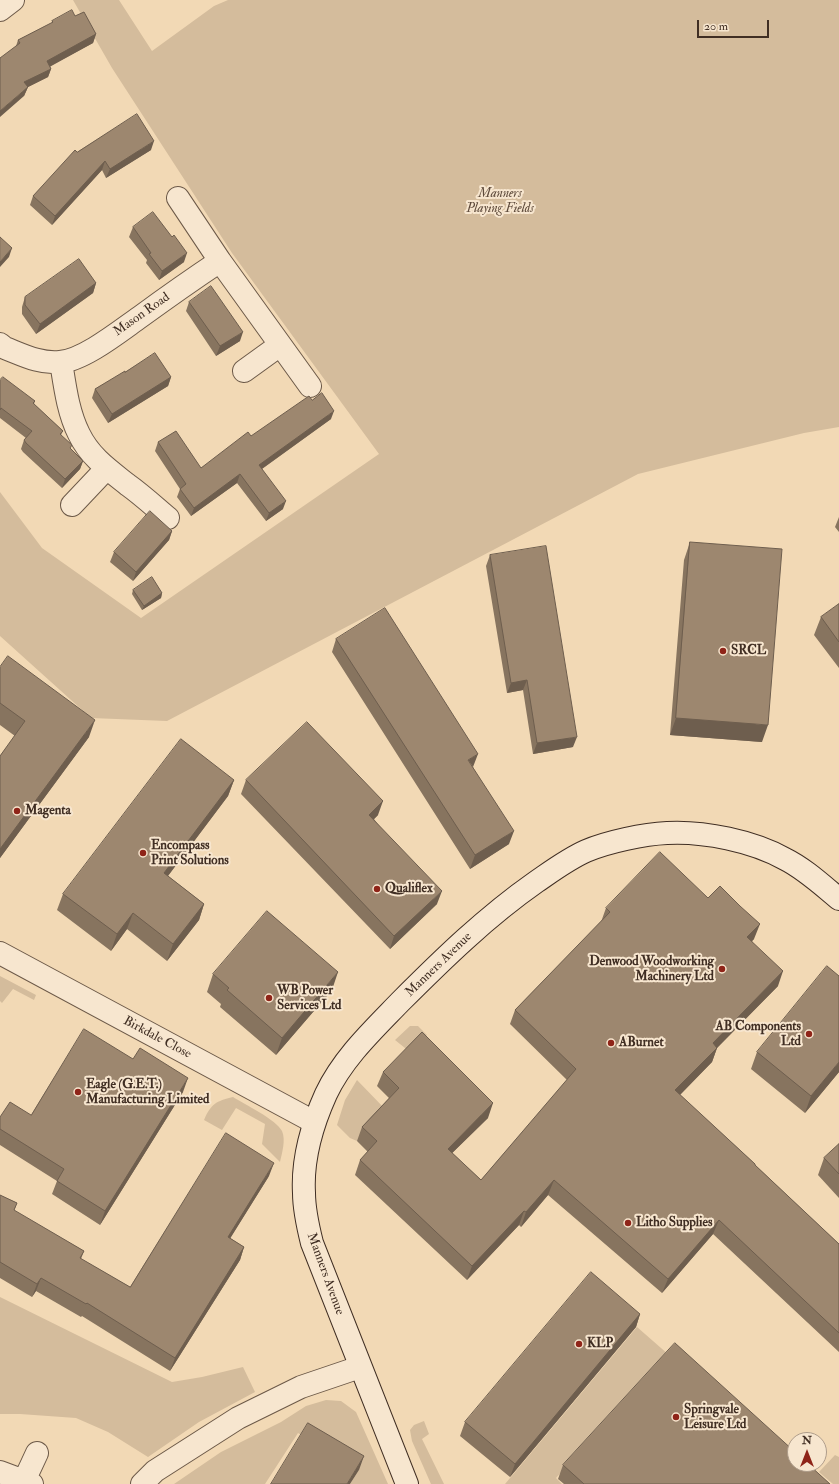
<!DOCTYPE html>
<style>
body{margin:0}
#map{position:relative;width:839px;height:1484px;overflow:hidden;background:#f2d9b5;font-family:"IM FELL Double Pica",serif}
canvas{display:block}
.north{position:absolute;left:787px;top:1432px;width:40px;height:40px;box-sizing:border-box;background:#f7e6cf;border:1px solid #ae9c8a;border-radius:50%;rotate:0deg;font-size:11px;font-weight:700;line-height:16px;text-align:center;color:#402e23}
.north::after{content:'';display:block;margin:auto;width:14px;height:18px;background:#8f2418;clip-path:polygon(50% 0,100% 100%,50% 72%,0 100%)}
.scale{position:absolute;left:697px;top:20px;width:72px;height:18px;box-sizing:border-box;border:2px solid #402e23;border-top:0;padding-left:5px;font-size:12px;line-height:14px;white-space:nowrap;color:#402e23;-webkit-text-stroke:3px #f7e6cf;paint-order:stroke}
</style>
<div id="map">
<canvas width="839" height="1484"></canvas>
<div class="north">N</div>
<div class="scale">20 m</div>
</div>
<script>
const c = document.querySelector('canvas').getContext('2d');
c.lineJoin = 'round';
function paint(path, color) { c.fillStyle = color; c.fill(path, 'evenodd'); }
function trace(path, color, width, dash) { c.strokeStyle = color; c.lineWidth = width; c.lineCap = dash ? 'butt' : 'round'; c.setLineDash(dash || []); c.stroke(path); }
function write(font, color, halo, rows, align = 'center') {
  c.font = font + ' "IM FELL Double Pica",serif'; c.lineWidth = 4; c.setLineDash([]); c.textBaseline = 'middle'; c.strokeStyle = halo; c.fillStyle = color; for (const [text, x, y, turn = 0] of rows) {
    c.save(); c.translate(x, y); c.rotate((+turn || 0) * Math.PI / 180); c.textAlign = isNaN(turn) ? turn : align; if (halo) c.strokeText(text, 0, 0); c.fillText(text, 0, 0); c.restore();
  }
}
paint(new Path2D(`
 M73 0H119L152 51 214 6 228 0H839V427L804 433 638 474 167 721 91 718 0 636V492L42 548 141 618 379 454 232 253 112 68Z
 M0 976 36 995 34 1000 13 989 2 1003 0 1001Z
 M410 1026H418L427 1035 410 1052 395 1040Z
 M357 1080 386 1110 357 1141 350 1138 337 1125 345 1100Z
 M233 1097C244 1104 277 1120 282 1131 286 1140 282 1153 280 1162L262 1144 265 1124 236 1108 222 1130 204 1120C211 1104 216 1101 233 1097Z
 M0 1297 172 1382 202 1377 243 1367 255 1392 199 1422 148 1457 108 1432 76 1418 20 1414H0Z
 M637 1327 669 1355 556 1478 562 1484H505Z
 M326 1400 341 1401 356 1412 388 1484H350L359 1470 298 1433 265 1484H174L221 1452 281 1422 306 1406Z
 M424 1421 429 1434 422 1439 444 1484H431L412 1441 410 1430 414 1425Z
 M835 1455 839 1457V1484H833L819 1472Z`), '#d4bc9c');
const street = new Path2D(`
 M0 10 13 0
 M178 198 220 261 310 386
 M0 344 5 348C23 355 40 364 60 362 84 360 120 331 140 317 166 298 193 279 220 261
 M61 362C65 387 68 412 79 434 90 457 109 470 128 485 142 495 155 507 168 518
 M244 371 280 345
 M72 505 106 469
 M0 953 314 1122
 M0 1472 32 1484
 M24 1481 37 1453
 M142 1484 155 1471 238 1418 301 1387 360 1367`);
const secondary = new Path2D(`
 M407 1484 312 1243C308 1227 304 1210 304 1193 302 1158 312 1125 326 1094 343 1058 373 1030 400 1002 443 959 486 917 536 882 552 871 568 859 586 851 607 842 644 834 667 833 704 831 753 841 785 859 805 869 822 885 839 899`);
trace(street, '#6c5948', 24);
trace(secondary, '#402e23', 24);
trace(street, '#f7e6cf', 22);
trace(secondary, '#f7e6cf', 22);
paint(new Path2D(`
 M75 16 96 34 93 43 50 66 51 69 48 77 28 87 24 96 16 46 18 40 52 23V21Z
 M151 150 106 178 102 170 52 225 30 205 33 196 77 152Z
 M133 227 184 262 159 280 146 263 147 260 129 237Z
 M96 283 93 293 36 334 22 314V307L25 297Z
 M189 302 240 341 216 356 186 311Z
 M125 372 171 377 168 386 108 423 92 398 95 389Z
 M0 380 35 401 34 404 63 431 61 435 71 449 83 461 80 469 62 488 23 452 21 449 24 440 26 438 0 418Z
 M312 400 331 419 262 469 283 509 266 521 237 483 191 516 177 497 180 489 155 451 158 442 201 468Z
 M839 517V532L835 527Z
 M172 531 169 540 133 581 110 562 114 552Z
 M690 542 762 742 670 735 684 560Z
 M490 555 573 747 533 754 523 690 507 693 486 566Z
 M133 590 162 593 161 598 142 610 132 594Z
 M839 604V668L814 635 821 617Z
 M336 639 473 767 509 844 470 869 332 652Z
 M0 667 89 737 0 858V756L15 736 0 725Z
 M234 780 228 796 168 876 204 904 199 920 167 961 127 929 111 951 57 910 63 894Z
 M246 780 378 815 374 819 437 904 390 949 241 794Z
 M708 898 754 939 752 941 778 986 717 1048 712 1062 680 1095 755 1164V1165L839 1244V1352L713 1234 662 1293 548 1195 521 1227 519 1225 467 1280 355 1175 360 1160 368 1152 357 1141 362 1127 389 1098 377 1086 383 1072 488 1118 452 1153 481 1180 567 1080 510 1024 515 1010 601 922 606 908Z
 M213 974 332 990 276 1055 220 1007 221 1004 207 992Z
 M757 1052 839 1072 805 1113 751 1069Z
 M183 1092 100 1225 52 1194 57 1181 0 1145V1117L31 1115Z
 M839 1144V1198L818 1175 824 1158Z
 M269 1176 230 1238 244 1247 240 1260 170 1371 82 1316 81 1317 36 1291 32 1297 0 1278V1195L17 1203 14 1211 84 1251 81 1259 130 1287Z
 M640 1314 636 1327 510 1477 460 1436 465 1422Z
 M563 1465 830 1484H564L558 1479Z`), '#87745f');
paint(new Path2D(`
 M96 34 93 43 44 70 47 61Z
 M51 69 48 77 20 91 24 82Z
 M28 87 24 96 0 117V111Z
 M154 141 151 150 106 178 110 169Z
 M105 161 102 170 52 225 55 216Z
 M12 248 9 257 0 267V262Z
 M187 253 184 262 159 280 162 271Z
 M96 283 93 293 36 334 40 324Z
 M243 332 240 341 216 356 220 346Z
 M171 377 168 386 108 423 112 414Z
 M334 411 331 419 256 473 259 465Z
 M83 461 80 469 62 488 65 479Z
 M240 474 237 483 191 516 194 508Z
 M286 501 283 509 266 521 269 513Z
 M172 531 169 540 133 581 136 572Z
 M162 593 161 598 142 610 144 606Z
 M527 680 523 690 507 693 511 683Z
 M676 718 768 725 762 742 670 735Z
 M95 720 89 737 0 858V849Z
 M577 737 573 747 533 754 537 743Z
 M478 754 473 767 468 760Z
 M234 780 228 796 158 889 164 873Z
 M383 801 378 815 365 828 369 815Z
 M514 831 509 844 470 869 475 855Z
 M442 891 437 904 390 949 394 936Z
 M204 904 199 920 167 961 173 944Z
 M133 913 127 929 111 951 117 934Z
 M760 924 754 939 742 951 747 937Z
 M783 971 778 986 717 1048 712 1062 670 1105 675 1090 713 1043Z
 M338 972 332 990 276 1055 282 1038Z
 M839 1062V1072L805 1113 811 1096Z
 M188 1078 183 1092 100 1225 105 1211Z
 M493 1103 488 1118 442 1163 448 1149Z
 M274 1163 269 1176 223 1250 228 1237Z
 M554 1180 548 1195 521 1227 526 1212Z
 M524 1211 519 1225 467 1280 472 1266Z
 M719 1220 713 1234 662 1293 668 1279Z
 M244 1247 240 1260 170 1371 175 1358Z
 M41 1278 36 1291 32 1297 37 1284Z
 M640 1314 636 1327 510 1477 515 1464Z
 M364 1456 359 1470 350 1484H347Z`), '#6e5e4e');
const building = new Path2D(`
 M72 10 75 16 84 12 96 34 47 61 51 69 24 82 28 87 0 111V58L20 43 18 40 53 22 52 21Z
 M137 114 154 141 110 169 105 161 55 216 33 196 75 150 77 152Z
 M153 212 172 237 174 235 187 253 162 271 149 254 151 253 133 227Z
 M0 237 12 248 0 262Z
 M79 259 96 283 40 324 25 305V297Z
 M211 286 243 332 220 346 189 302Z
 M155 353 171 377 112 414 95 389 125 371V372Z
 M3 377 35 401 33 403 63 431 60 434 72 445 70 448 83 461 65 479 26 443 24 440 32 431 1 408 0 410V380Z
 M322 393 334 411 259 465 286 501 269 513 240 474 194 508 180 489 186 484 158 442 176 431 201 468 248 432 251 436 309 396 312 400Z
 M150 511 172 531 136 572 114 552Z
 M690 542 782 549 768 725 676 718Z
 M546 546 577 737 537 743 527 680 511 683 490 555Z
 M152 577 162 593 144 606 133 590Z
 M839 604V642L821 617Z
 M385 608 478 754 468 760 514 831 475 855 336 639Z
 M8 656 95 720 0 849V756L25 721 0 703V667Z
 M307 722 383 801 369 815 442 891 394 936 246 780Z
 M181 739 234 780 164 873 204 904 173 944 133 913 117 934 63 894Z
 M660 852 708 898 720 886 740 906 760 924 747 937 783 971 713 1043 717 1048 675 1090 755 1164V1165L839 1244V1333L719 1220 668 1279 554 1180 526 1212 524 1211 472 1266 360 1160 377 1141 362 1127 399 1088 383 1072 422 1032 493 1103 448 1149 481 1180 576 1069 515 1010 610 912 606 908Z
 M267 911 338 972 282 1038 227 990 229 988 213 974Z
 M827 966 839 976V1062L811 1096 757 1052Z
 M84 1029 133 1059 140 1048 188 1078 105 1211 57 1181 64 1169 0 1129V1117L10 1102 31 1115Z
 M226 1133 274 1163 228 1237 244 1247 175 1358 87 1303 86 1304 41 1278 37 1284 0 1262V1195L17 1203 14 1210 84 1251 80 1258 130 1287Z
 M839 1144V1174L824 1158Z
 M591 1272 640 1314 515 1464 465 1422Z
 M675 1343 795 1452V1464H808L830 1484H584L563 1465Z
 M308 1423 364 1456 347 1484H271Z`);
paint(building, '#9d876f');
trace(building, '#6e5e4e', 1);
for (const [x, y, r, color] of [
 [723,651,4,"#8f2418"],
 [17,811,4,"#8f2418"],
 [143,853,4,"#8f2418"],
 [377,889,4,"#8f2418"],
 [722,969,4,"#8f2418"],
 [269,998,4,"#8f2418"],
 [809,1034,4,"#8f2418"],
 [611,1043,4,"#8f2418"],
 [78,1092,4,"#8f2418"],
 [628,1223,4,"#8f2418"],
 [579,1344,4,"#8f2418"],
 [676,1417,4,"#8f2418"]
]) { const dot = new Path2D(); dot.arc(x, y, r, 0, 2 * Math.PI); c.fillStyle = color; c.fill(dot); trace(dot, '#f7e6cf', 1.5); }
write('italic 13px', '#5e4a3b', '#f7e6cf', [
 ["Manners",500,194],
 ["Playing Fields",500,209]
]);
write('13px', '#402e23', '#f7e6cf', [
 ["Mason Road",142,315,-35],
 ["Manners Avenue",439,965,-44],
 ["Birkdale Close",157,1038,28],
 ["Manners Avenue",325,1274,70]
]);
write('bold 13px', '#402e23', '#f7e6cf', [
 ["SRCL",731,651],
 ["Magenta",25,811],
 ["Encompass",151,846],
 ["Print Solutions",151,861],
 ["Qualiflex",385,889],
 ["Denwood Woodworking",714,962,"right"],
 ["Machinery Ltd",714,977,"right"],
 ["WB Power",277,991],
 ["Services Ltd",277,1006],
 ["AB Components",801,1027,"right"],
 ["Ltd",801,1042,"right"],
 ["ABurnet",619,1043],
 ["Eagle (G.E.T.)",86,1085],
 ["Manufacturing Limited",86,1100],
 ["Litho Supplies",636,1223],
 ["KLP",587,1344],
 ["Springvale",684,1410],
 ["Leisure Ltd",684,1425]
], 'left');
</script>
